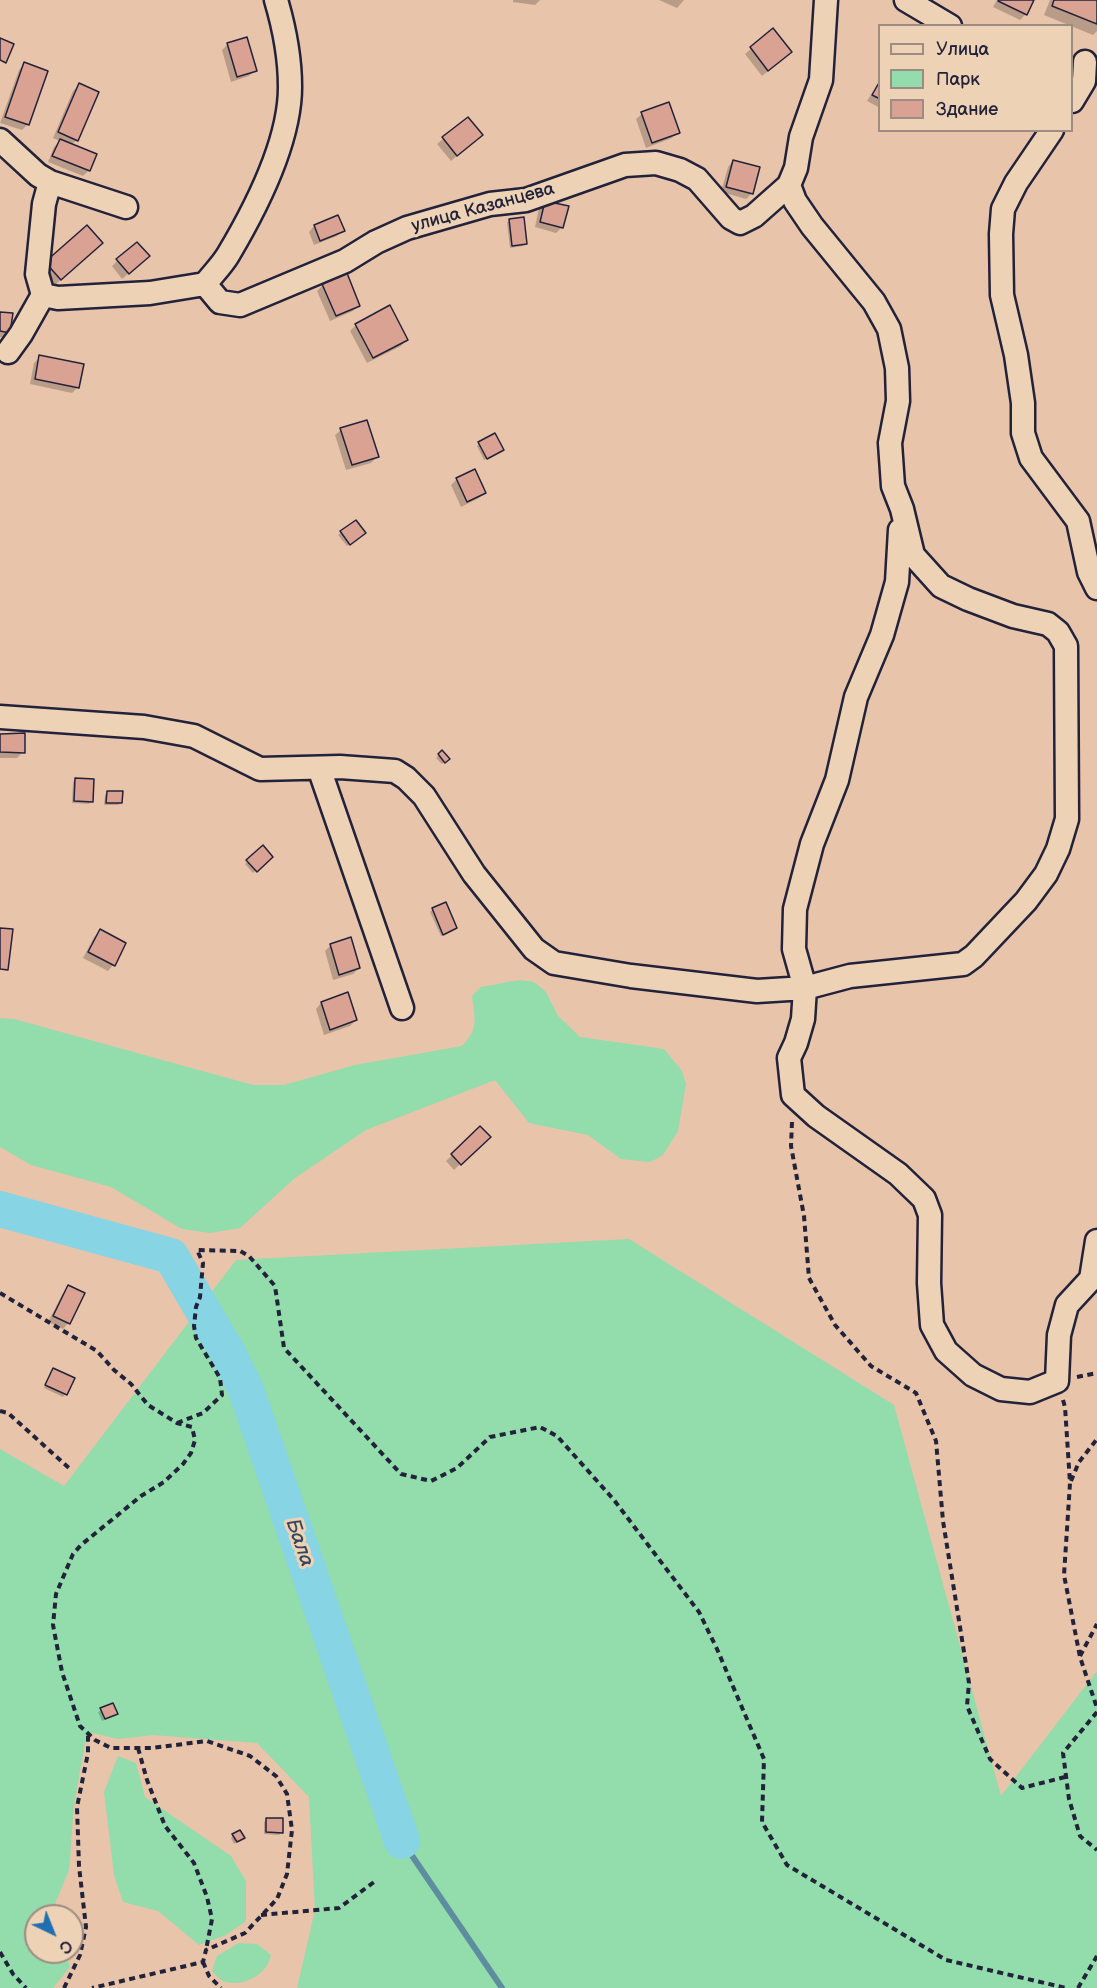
<!DOCTYPE html>
<meta charset="utf-8">
<style>
body{margin:0}
#map{position:relative;width:1097px;height:1988px;overflow:hidden;background:#e8c4aa;font-family:"Balsamiq Sans",sans-serif}
canvas{display:block}
.legend{position:absolute;left:878px;top:24px;width:195px;height:108px;box-sizing:border-box;background:#eed2b5;border:2px solid #9c8c84;margin:0;padding:8px 10px;list-style:none;font-size:18px;color:#22223b}
.legend li{display:flex;align-items:center;gap:12px;height:30px}
.legend b{width:30px;border:2px solid #9c8c84}
.north{position:absolute;left:24px;top:1904px;width:60px;height:60px;box-sizing:border-box;background:#eed2b5;border:2px solid #9c8c84;border-radius:50%;rotate:137deg;font-size:16px;font-weight:700;line-height:24px;text-align:center;color:#22223b}
.north::after{content:'';display:block;margin:auto;width:21px;height:27px;background:#1f6fb2;clip-path:polygon(50% 0,100% 100%,50% 72%,0 100%)}
</style>
<div id="map">
<canvas width="1097" height="1988"></canvas>
<ul class="legend">
<li><b style="height:8px;background:#eed2b5"></b>Улица</li>
<li><b style="height:16px;background:#93dcab"></b>Парк</li>
<li><b style="height:16px;background:#daa292"></b>Здание</li>
</ul>
<div class="north">С</div>
</div>
<script>
const c = document.querySelector('canvas').getContext('2d');
c.lineJoin = 'round';
function paint(path, color) { c.fillStyle = color; c.fill(path, 'evenodd'); }
function trace(path, color, width, dash) { c.strokeStyle = color; c.lineWidth = width; c.lineCap = dash ? 'butt' : 'round'; c.setLineDash(dash || []); c.stroke(path); }
function write(font, color, halo, rows, align = 'center') {
  c.font = font + ' "Balsamiq Sans",sans-serif'; c.lineWidth = 6; c.setLineDash([]); c.textBaseline = 'middle'; c.strokeStyle = halo; c.fillStyle = color; for (const [text, x, y, turn = 0] of rows) {
    c.save(); c.translate(x, y); c.rotate((+turn || 0) * Math.PI / 180); c.textAlign = isNaN(turn) ? turn : align; if (halo) c.strokeText(text, 0, 0); c.fillText(text, 0, 0); c.restore();
  }
}
paint(new Path2D(`
 M520 980 534 982 546 992 558 1016 580 1037 664 1049 682 1071 686 1084 678 1131 663 1155 650 1162 621 1159 588 1135 529 1123 495 1080 366 1130 295 1178 240 1228 210 1233 182 1229 111 1187 31 1165 0 1147V1018L14 1019 253 1085H284L355 1065 462 1046C479 1029 475 1018 472 996L481 987Z
 M629 1239 894 1405 1001 1796 1097 1671V1988H297L315 1910 309 1797 257 1743 153 1735 118 1739 93 1733 85 1743 74 1805 69 1870 50 1916H36V1952H64L70 1967 53 1988H0V1449L64 1486 236 1260Z
 M118 1756 136 1763 145 1797 231 1856 246 1881V1921L226 1935 199 1945 158 1911 123 1902 114 1875 104 1792Z
 M239 1943 257 1944 271 1955C267 1975 243 1988 223 1981 219 1979 215 1974 212 1971L217 1956Z`), '#93dcab');
paint(new Path2D(`
 M513 0H540L535 5 513 2Z
 M659 0H684L677 8Z
 M997 0H1032L1026 14 1020 20 993 7Z
 M1050 0H1097V31L1093 35 1044 15Z
 M773 30 785 58 762 76 745 54Z
 M228 44 255 70 249 76 231 82 222 50Z
 M24 64 28 124 22 130 0 123 19 70Z
 M880 80V108L867 101Z
 M79 85 77 140 71 145 89 170 83 176 48 162 54 147 60 141 53 138 73 91Z
 M642 114 678 132 672 138 646 148 636 119Z
 M468 119 481 135 451 161 437 144Z
 M733 161 752 193 746 199 721 192 728 167Z
 M545 202 562 227 556 233 535 227 539 208Z
 M509 220 526 243 523 246 510 248 507 223Z
 M314 226 343 230 337 236 314 245 309 232Z
 M95 248 55 285 40 269Z
 M117 261 142 262 122 279 112 266Z
 M323 285 359 305 353 311 330 321 317 291Z
 M0 313 9 332 3 338 0 337Z
 M356 325 406 340 401 346 367 363 350 331Z
 M40 357 78 387 72 393 30 384 34 363Z
 M341 430 377 457 371 463 346 470 335 435Z
 M479 443 499 452 484 460 477 446Z
 M457 479 484 493 479 498 461 507 451 485Z
 M355 522 361 536 347 546 338 535Z
 M0 735 23 752 17 758H0Z
 M442 752 448 759 442 764 436 758Z
 M76 780 91 802 89 804 72 803 73 782Z
 M107 793 121 803 118 805H104L105 795Z
 M263 847 271 857 253 873 245 864Z
 M433 909 455 928 441 936 430 912Z
 M100 931 113 965 108 971 83 958 94 937Z
 M331 945 359 968 353 974 333 980 325 951Z
 M321 1003 356 1020 350 1026 324 1035 316 1009Z
 M480 1129 488 1137 454 1170 446 1161Z
 M69 1287 68 1323 63 1329 48 1322 63 1293Z
 M51 1373 73 1379 63 1397 44 1388Z
 M112 1705 113 1716 102 1721 98 1712Z
 M267 1820 282 1832 279 1835 264 1834V1822Z
 M233 1836 240 1840 234 1844 231 1838Z`), '#0003');
trace(new Path2D(`
 M402 1841 502 1988`), '#5e8da0', 6);
trace(new Path2D(`
 M0 1209 171 1256 229 1355 246 1390 402 1841`), '#86d4e4', 36);
const building = new Path2D(`
 M999 0H1034L1027 15 998 1Z
 M1054 0H1097V24L1052 6Z
 M773 28 792 52 768 71 750 47Z
 M247 37 257 71 237 77 227 43Z
 M0 38 14 44 6 63 0 60Z
 M24 62 48 71 29 125 5 117Z
 M880 81V99L872 95Z
 M79 83 99 92 78 141 58 132Z
 M669 102 680 133 652 143 641 112Z
 M468 117 483 135 457 156 442 137Z
 M60 139 97 154 90 171 52 156Z
 M733 160 760 167 753 194 726 187Z
 M545 201 569 206 563 228 540 222Z
 M338 215 345 231 320 241 314 225Z
 M524 217 527 244 512 246 509 219Z
 M87 225 103 243 61 280 45 262Z
 M137 242 150 256 129 274 116 259Z
 M347 273 360 306 336 316 322 284Z
 M390 305 408 340 373 358 355 324Z
 M0 312 13 313 10 333 0 331Z
 M39 355 84 364 79 388 35 379Z
 M367 420 379 457 352 465 340 428Z
 M495 433 504 450 487 459 478 442Z
 M475 469 486 493 467 502 456 478Z
 M356 520 366 533 350 545 340 531Z
 M25 733V753L0 752V734Z
 M442 750 450 759 445 763 438 754Z
 M75 778 94 779 93 802 74 801Z
 M107 791H123L122 803H106Z
 M263 845 273 857 257 872 246 860Z
 M446 902 457 928 443 935 432 908Z
 M0 928 13 929 8 970 0 969Z
 M100 929 126 943 115 966 88 952Z
 M351 937 360 968 339 975 330 944Z
 M348 992 357 1020 330 1030 321 1002Z
 M480 1126 491 1137 461 1165 451 1154Z
 M68 1285 85 1293 70 1324 53 1316Z
 M53 1368 75 1378 67 1395 45 1385Z
 M113 1703 118 1714 105 1719 100 1708Z
 M266 1818H283V1833L266 1832Z
 M240 1830 245 1838 237 1842 232 1834Z`);
paint(building, '#daa292');
trace(building, '#22223b', 1.5);
const minor = new Path2D(`
 M906 0 950 26
 M1072 101 1084 81 1085 62
 M1052 130 1016 183 1003 209 1001 234 1002 295 1016 355 1023 403V433L1031 458 1078 521 1089 572 1097 588
 M0 140 38 175 50 182 126 207
 M205 284 220 302 240 305 345 261 376 242 407 228 490 204 526 200 625 165 656 163 680 170 697 179 731 218 740 223 754 216 789 185 796 168 801 137 821 80 826 0
 M205 284C213 274 222 265 228 255 256 208 290 142 290 87 290 58 284 27 276 0
 M43 295 58 298 150 293 205 284
 M8 352 21 334 43 295 37 274 44 204 50 182
 M900 530 897 582 882 635 856 697 837 780 812 844 795 909 794 949 805 988 803 1019 796 1043 789 1058 793 1095 816 1116 898 1174 924 1199 930 1215 929 1283 932 1325 946 1351 973 1375 1001 1389 1030 1392 1057 1381 1059 1335 1067 1305 1091 1279 1097 1241
 M0 717 144 727 194 736 260 769 340 767 395 771 406 778 424 796 474 874 534 949 554 963 631 976 757 991 805 988 850 976 963 964 974 956 1026 901 1046 874 1058 849 1067 819 1066 646 1058 632 1048 624 1013 616 968 599 941 586 913 555 902 509 893 486 890 443 898 401 897 368 889 329 874 302 812 226 795 201 789 185
 M319 768 402 1008`);
trace(minor, '#22223b', 27);
trace(new Path2D(`
 M792 1122 791 1146 804 1216 809 1278 835 1325 871 1366 916 1393 936 1441 943 1521 969 1683 967 1706 990 1759 1022 1788 1065 1777
 M0 1293 97 1351 114 1370 131 1384 148 1405 177 1423 192 1427 195 1440 191 1453 183 1464 164 1482 141 1496 81 1545 73 1554 56 1594 53 1625 62 1672 80 1726 95 1740 111 1748H152L207 1741 250 1756 276 1776 287 1794 292 1830 287 1874 277 1899 245 1933 206 1950 203 1962 92 1988
 M1077 1377 1097 1373
 M1063 1400 1065 1407 1070 1483 1064 1575 1080 1657 1097 1708
 M0 1411 8 1413 69 1468
 M177 1423 203 1413 222 1395 220 1378 196 1338 194 1326 196 1307 200 1297 203 1263 197 1250 240 1251 249 1256 275 1286 284 1348 401 1474 431 1481 457 1468 490 1437 540 1427 557 1436 614 1500 699 1612 717 1649 764 1759 762 1822 787 1865 946 1960 1066 1988
 M1071 1481 1079 1462 1097 1439
 M1080 1656 1097 1624
 M1097 1712 1063 1753 1069 1799 1080 1836 1097 1850
 M138 1748 147 1780 165 1826 194 1863 207 1897 212 1919 206 1950
 M261 1915 339 1908 374 1882
 M0 1952 13 1974 26 1988
 M203 1962 209 1976 221 1988
 M64 1988 80 1955 86 1927 79 1866 77 1807 88 1753V1734
 M1078 1988 1097 1956`), '#22223b', 4, [6, 4.5]);
trace(minor, '#eed2b5', 22);
write('18px', '#22223b', '#eed2b5', [
 ["улица Казанцева",483,208,-15]
]);
write('italic 20px', '#36465d', '#eed2b5', [
 ["Бала",299,1543,71]
]);
</script>
